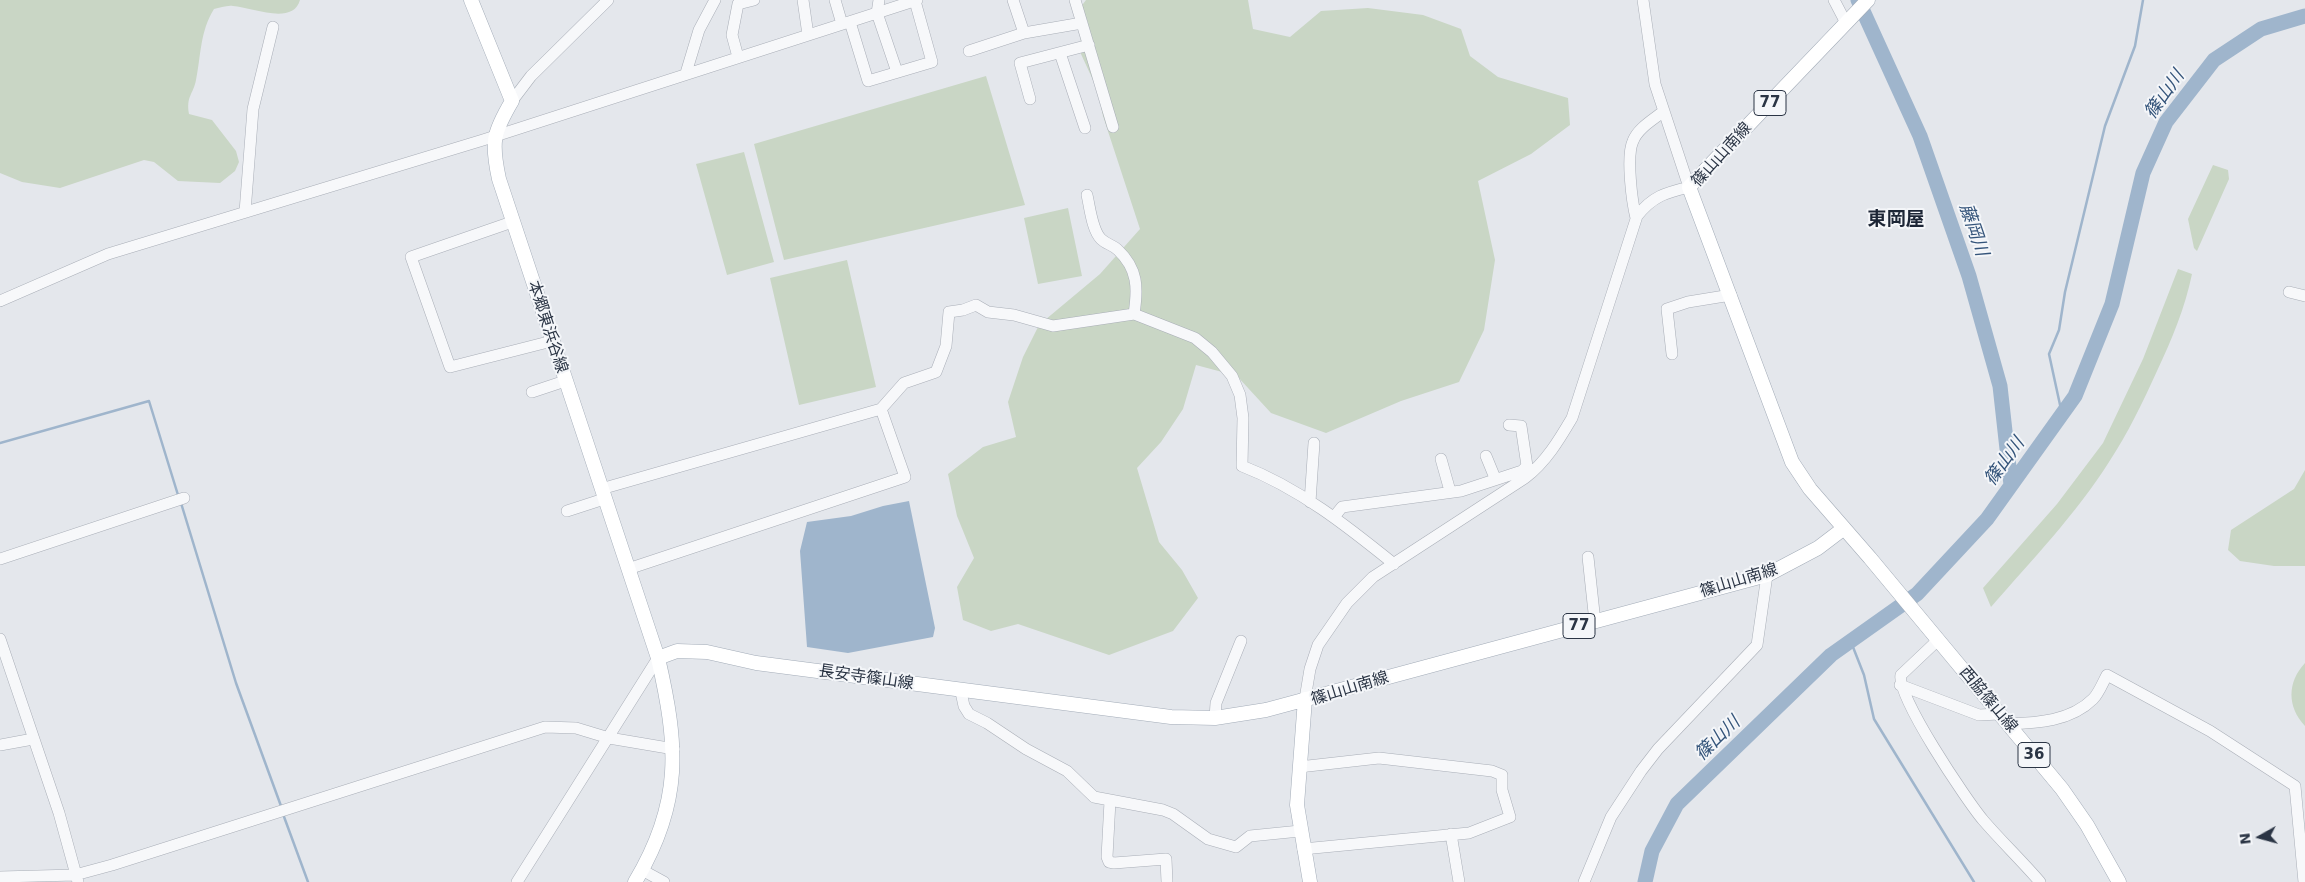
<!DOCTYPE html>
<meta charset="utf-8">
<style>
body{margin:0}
#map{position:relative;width:2305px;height:882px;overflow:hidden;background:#e4e7ec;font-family:"DejaVu Sans",sans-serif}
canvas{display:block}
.north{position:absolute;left:2235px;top:812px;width:50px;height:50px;-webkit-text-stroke:4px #f4f6f9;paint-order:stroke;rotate:263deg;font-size:14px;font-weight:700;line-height:20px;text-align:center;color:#2b3545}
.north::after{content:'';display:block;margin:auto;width:18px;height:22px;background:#2b3545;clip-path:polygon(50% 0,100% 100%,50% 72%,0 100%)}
</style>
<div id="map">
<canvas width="2305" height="882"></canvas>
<div class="north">N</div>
</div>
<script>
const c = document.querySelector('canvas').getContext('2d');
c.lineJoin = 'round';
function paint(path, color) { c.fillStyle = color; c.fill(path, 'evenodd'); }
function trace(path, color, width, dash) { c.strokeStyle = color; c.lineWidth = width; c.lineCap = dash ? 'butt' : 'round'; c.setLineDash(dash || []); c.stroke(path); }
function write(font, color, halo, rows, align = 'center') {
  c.font = font + ' "DejaVu Sans","Noto Sans JP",sans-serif'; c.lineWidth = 4; c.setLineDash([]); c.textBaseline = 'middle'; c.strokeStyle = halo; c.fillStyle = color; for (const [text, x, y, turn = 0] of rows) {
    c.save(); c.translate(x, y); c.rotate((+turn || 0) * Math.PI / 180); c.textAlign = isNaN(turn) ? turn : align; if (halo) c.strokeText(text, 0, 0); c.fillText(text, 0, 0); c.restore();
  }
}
paint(new Path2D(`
 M0 0H300C293 26 251 7 233 6 227 5 220 8 214 9 200 31 201 56 196 80 193 95 186 96 189 114L212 120 236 151 239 162 235 171 220 183 178 181 154 162 144 160 60 188 22 182 0 173Z
 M1086 0H1248L1253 29 1290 37 1321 11 1368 8 1423 15 1461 29 1470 56 1498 77 1568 98 1570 125 1531 154 1478 181 1495 260 1484 330 1459 382 1401 401 1326 433 1271 413 1237 376 1196 365 1183 409 1161 442 1137 468 1159 542 1182 570 1198 598 1173 631 1109 655 1018 624 991 631 963 620 957 587 974 558 957 516 948 474 983 447 1016 437 1008 402 1023 357 1039 325 1100 274 1140 229 1103 116 1098 91 1081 54 1080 8Z
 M986 76 1025 205 784 260 754 144Z
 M744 152 774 262 727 275 696 164Z
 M2213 165 2228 170 2229 179 2197 251 2194 248 2188 219Z
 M1068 208 1082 276 1038 284 1024 218Z
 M847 260 876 387 799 405 770 278Z
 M2178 269 2192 274C2185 308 2172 339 2157 371 2143 402 2128 433 2109 462 2076 514 2032 560 1991 607L1983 588 2057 504 2103 443 2143 359Z
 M2305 470V566H2274L2240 561 2228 550 2231 530 2294 489Z
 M2305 663V726C2287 707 2287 682 2305 663Z`), '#c9d6c5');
paint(new Path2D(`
 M909 501 935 628 933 637 848 653 807 647 800 551 807 522 851 516 883 506Z`), '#9fb5cc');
trace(new Path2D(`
 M2062 414 2049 354 2059 330 2065 292 2105 126 2135 46 2143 0
 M0 443 149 401 178 495
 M181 503 236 683 281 806
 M1851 642 1864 675 1874 719 1974 882
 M283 814 308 882`), '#9fb5cc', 2.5);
trace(new Path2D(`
 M1858 0 1920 136 1969 276 2000 386 2011 485
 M1645 882 1652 851 1677 804 1831 655 1917 594 1987 519 2075 396 2112 304 2143 173 2166 122 2214 60 2261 29 2305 16`), '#9fb5cc', 15);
const minor = new Path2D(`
 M803 0 808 35
 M835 0 842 24
 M879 0 877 13 897 72
 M1013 0 1024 33 1082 23
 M1075 0 1113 127
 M1834 0 1846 23
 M850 22 868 81 932 62 915 1
 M969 51 1024 33
 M1060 53 1085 128
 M738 57 732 35 738 4 754 0
 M686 73 699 30 715 0
 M1030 99 1020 63 1089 45
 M512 101 531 76 608 0
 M1087 195C1090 208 1092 230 1101 239 1106 244 1113 245 1118 250 1138 269 1138 288 1134 314
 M245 212 253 109 273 27
 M1636 218C1632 202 1626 156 1633 141 1638 128 1653 120 1664 111
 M512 222 411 257 450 367 552 341
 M2289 292 2305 296
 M0 301 108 254 483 140 917 0
 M1672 354 1667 309 1688 302 1731 295
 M532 392 565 381
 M1509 425 1521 426 1527 466 1522 471
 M1486 456 1495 478
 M1441 459 1450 491
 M601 489 881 409 904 383 936 372 946 346 949 312 963 310 976 305 988 312 1014 315 1053 326 1134 314 1195 338 1212 352 1232 376 1240 395 1243 418 1242 466C1299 488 1347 526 1394 564
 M1310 502 1314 443
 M567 511 604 499
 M1334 517 1342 507 1461 491 1522 471 1525 478
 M1588 557 1595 622
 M0 559 184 498
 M628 569 905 477 881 409
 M0 639 59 813 78 882
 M1938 640 1901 675C1895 694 1967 801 1983 820 2001 841 2022 861 2040 882
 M1900 685 1979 715 1999 714
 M961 692 964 706 969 714 987 723 1026 749 1067 771 1094 797 1163 810 1173 814 1208 839 1236 847 1250 836 1300 831
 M1305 699 1310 669 1318 645 1347 603 1373 577 1525 478C1546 462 1559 440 1572 418L1637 216C1653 196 1665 193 1689 187L1655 84 1643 0
 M1215 718 1216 703 1241 641
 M2008 724C2038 723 2071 721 2093 699 2099 693 2103 682 2107 675L2210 731 2295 786 2304 882
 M0 745 33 739
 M1299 767 1379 758 1492 771 1502 775V790L1510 817 1469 833 1303 849
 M1110 801 1107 857 1109 862 1114 863 1166 859 1167 882
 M1451 834 1459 882
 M642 870 664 882
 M0 877 75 875 112 865 545 727 576 728 609 738 674 749
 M517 882 658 658
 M1584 882 1611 817 1641 771 1658 749 1757 645 1767 575`);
const major = new Path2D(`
 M471 0 512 101C493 133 491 142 499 179L658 658C678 745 683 802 635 882
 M1868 0 1689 187 1792 462 1810 489 1870 558 2062 789 2087 825 2119 882
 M658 658 677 651 707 652 756 663 1171 717 1215 718 1266 710 1767 575 1818 548 1843 529
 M1305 699 1297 805 1310 882`);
trace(minor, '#a9aeb7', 12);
trace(major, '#a3acb8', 15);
trace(minor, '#f7f8fa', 11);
trace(major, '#fff', 14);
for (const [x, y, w] of [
 [1770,103,32],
 [1579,626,32],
 [2034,755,32]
]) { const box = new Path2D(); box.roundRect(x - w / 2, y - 12.5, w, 25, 4); c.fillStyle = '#f4f6f9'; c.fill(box); trace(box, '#2b3545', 1); }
write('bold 15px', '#2b3545', null, [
 ["77",1770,103],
 ["77",1579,626],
 ["36",2034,755]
]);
write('16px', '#2b3545', '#f4f6f9', [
 ["篠山山南線",1722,155,-48],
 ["本郷東浜谷線",547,327,72],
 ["篠山山南線",1739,581,-17],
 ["長安寺篠山線",866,678,8],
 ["篠山山南線",1350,689,-17],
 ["西脇篠山線",1988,700,50]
]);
write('italic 18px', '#34547a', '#f4f6f9', [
 ["篠山川",2165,95,-55],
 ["藤岡川",1973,230,71],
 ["篠山川",2005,462,-54],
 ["篠山川",1718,739,-44]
]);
write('bold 19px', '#1d2636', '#f4f6f9', [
 ["東岡屋",1896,220]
]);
</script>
